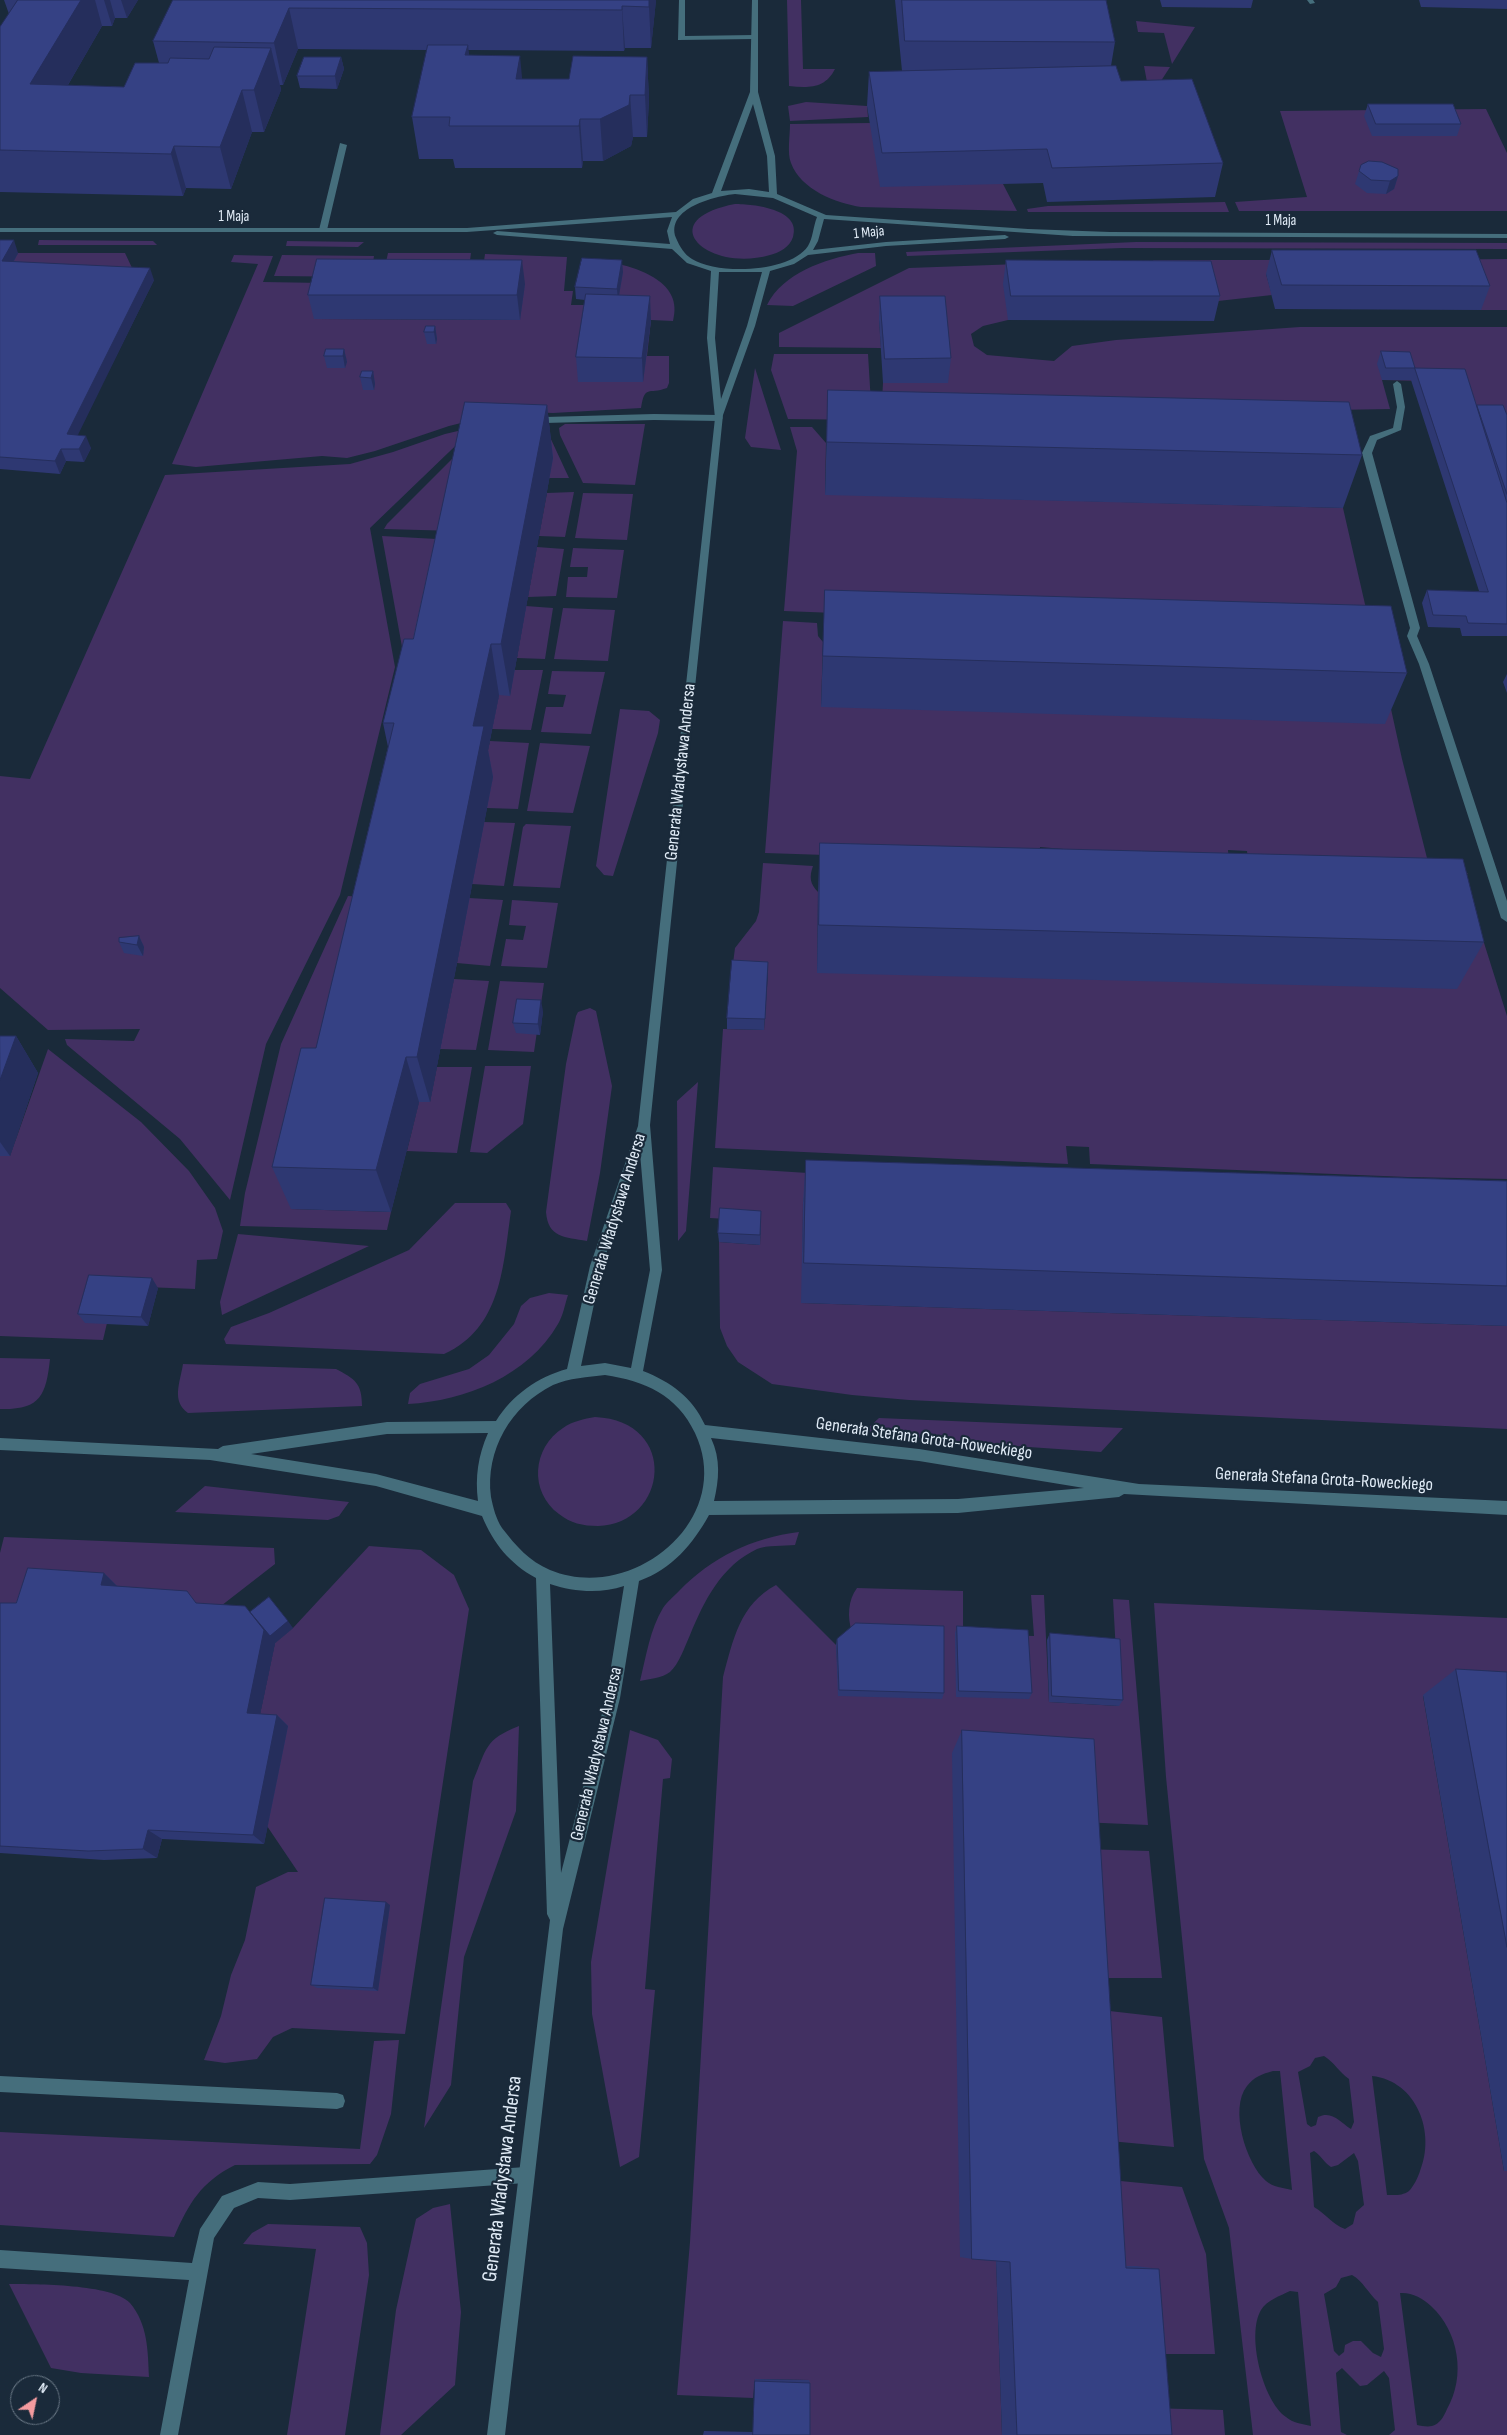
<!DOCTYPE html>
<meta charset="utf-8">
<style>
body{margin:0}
#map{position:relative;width:1507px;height:2435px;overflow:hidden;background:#1a2a3a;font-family:"Sofia Sans Condensed",sans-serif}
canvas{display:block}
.north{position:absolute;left:10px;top:2375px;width:50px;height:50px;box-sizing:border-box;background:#1a2a3a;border:1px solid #697785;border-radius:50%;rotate:34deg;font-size:14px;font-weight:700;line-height:20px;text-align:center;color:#e0ebf6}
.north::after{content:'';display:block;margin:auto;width:18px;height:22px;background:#f49b9f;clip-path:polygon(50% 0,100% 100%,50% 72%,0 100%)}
</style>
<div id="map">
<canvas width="1507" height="2435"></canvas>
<div class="north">N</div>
</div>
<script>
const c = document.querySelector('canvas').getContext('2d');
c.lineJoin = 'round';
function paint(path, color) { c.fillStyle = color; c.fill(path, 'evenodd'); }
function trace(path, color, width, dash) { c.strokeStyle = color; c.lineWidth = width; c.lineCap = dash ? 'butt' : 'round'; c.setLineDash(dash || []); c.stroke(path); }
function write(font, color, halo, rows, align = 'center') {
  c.font = font + ' "Sofia Sans Condensed",sans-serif'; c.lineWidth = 4.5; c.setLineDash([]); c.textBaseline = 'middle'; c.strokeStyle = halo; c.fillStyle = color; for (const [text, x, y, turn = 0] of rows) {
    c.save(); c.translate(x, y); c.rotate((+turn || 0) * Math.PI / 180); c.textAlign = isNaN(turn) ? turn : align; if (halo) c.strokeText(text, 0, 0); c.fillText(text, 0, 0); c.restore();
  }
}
paint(new Path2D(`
 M787 0H801L803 69H835C825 89 808 88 789 86Z
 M1136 21 1195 27 1172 64 1164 33 1138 32Z
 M1144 66 1170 67 1150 98Z
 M806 102 867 106 868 117 790 121 788 106Z
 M1486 109 1507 153V211H1239L1235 202 1307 197 1280 111Z
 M870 123 1003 184 1017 211 861 207C836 203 801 190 791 163 787 153 790 136 790 124Z
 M1225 202 1229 212H1028L1027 209 1048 206Z
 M735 204C753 204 802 209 793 237 790 247 779 253 770 255 707 273 651 220 735 204Z
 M39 240 153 241 157 245H38Z
 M287 241 364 242 358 247 286 246Z
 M1136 242 1507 243V249L1122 248 907 256 906 252Z
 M18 253H125L133 270 7 273Z
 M388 253H471L468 276H383Z
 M858 253H875L876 266 793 306 767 305C783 273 825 259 858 253Z
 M485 254 567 257 564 291H573L571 305H617L610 262C639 268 684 282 673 321L651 320 647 356H669V383L667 388C648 395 645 384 641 408L553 413 532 412 477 419 449 426 375 451 347 458 322 456 196 467 172 464 258 264 231 262 234 255 273 256 263 282 323 283 315 319 519 320 482 275Z
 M282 255 374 256 371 277 274 276Z
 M1507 259V310H1481L1415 260Z
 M1153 260H1309L1266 274 1272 295 1209 302 1159 285Z
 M1047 263 1008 320 983 326 971 334 974 346 987 355 1054 361 1072 346 1116 340 1300 327H1507V442L1473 417 1460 382 1382 380 1390 409 881 418 883 383 948 382 879 320 881 348 779 347V333L909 268Z
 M774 354H868L872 420 788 419 771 370Z
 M755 368 781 450 751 447 745 438Z
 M565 424H645L635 485 583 483 560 435 559 428Z
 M475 427 370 528 395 667 340 895 266 1044 230 1200 180 1139 67 1045 65 1039 134 1041 140 1029 48 1030 0 988V776L30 779 165 475 350 464 393 452 445 434Z
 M790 427H812L826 443 825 494 1343 508 1367 613 1195 627 784 611 797 451Z
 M549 435 569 478H549Z
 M453 458 457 531 384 529 387 524Z
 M574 492 565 537 539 536 547 493Z
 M583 493 633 494 627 540 575 538Z
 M382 536 455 540 430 659 404 658Z
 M537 547 564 549 556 596 528 597Z
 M573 548 624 550 617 598 566 597 568 577H587L588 567H570Z
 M526 606 553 608 545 659 517 658Z
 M563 608 615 610 608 661 554 659Z
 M783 621 817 623 818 636 823 642 821 707 1380 659 1402 759 1429 866 1444 872 1468 873 1464 877 1249 869 1247 851 1228 850 1229 868 1063 863V849L1040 847 1039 862 765 853Z
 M514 670H543L531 730 492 729 499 695H510Z
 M552 671 605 672 591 734 541 732 546 707H563L566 695 548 694Z
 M620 709 649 711 660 720 658 733 613 876 604 875 596 866Z
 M490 741 529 743 518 809 487 808 482 777Z
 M540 743 590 746 573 813 527 811Z
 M484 822 515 823 504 886 472 884Z
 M526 824 571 826 560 888 513 886 523 827Z
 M763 863 813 866C809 877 810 884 818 892L817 973 1468 892 1507 1016V1179L1407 1177 1090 1164 1089 1147 1066 1146 1068 1164 715 1148 723 1029 764 1030 768 973 732 971 735 948 756 921 759 912Z
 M348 896 378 898 291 1209 391 1212 387 1230 240 1226 245 1193 281 1044Z
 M469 898 503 900 490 966 457 963Z
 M512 900 558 903 547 968 501 966 506 939 523 940 526 926 509 925Z
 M454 979 489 981 476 1050 440 1049Z
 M500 981 544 983 534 1052 488 1050Z
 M590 1008 596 1011 612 1086 600 1173 587 1241C565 1237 548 1238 546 1212L566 1064 576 1016 578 1012Z
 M48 1049 141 1122 189 1171 215 1208 223 1231 217 1259 197 1260 195 1289 96 1285 107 1323 103 1340 0 1336V1156H10Z
 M485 1066H531L523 1124 487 1153 470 1152Z
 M437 1067H472L457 1153 407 1151 419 1102H430Z
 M698 1082 686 1231 678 1241 677 1101Z
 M713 1167 808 1173 803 1203 802 1303 1507 1326V1429L909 1400 852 1395 772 1384 738 1362 727 1346 720 1328 719 1242 760 1245 761 1221 710 1218Z
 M455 1203H506L511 1211C503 1265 502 1328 444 1354L226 1344 224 1339 231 1327 269 1313 409 1250Z
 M238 1234 369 1246 222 1315 220 1302Z
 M549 1293 568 1295C565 1304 563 1316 558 1324 528 1376 465 1401 408 1404L410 1393 420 1384 469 1369 489 1355 514 1324 521 1306 530 1298Z
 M0 1358 50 1359C46 1396 40 1410 0 1409Z
 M183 1364 336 1369C355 1379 362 1383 362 1406L188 1413C171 1401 180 1383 183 1364Z
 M595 1417C680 1421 668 1524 598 1526 583 1526 570 1523 559 1514 529 1492 532 1448 563 1428 573 1421 584 1419 595 1417Z
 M879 1418 1123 1428 1101 1452 971 1443 864 1432Z
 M205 1486 349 1502 339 1516 328 1520 175 1512Z
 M799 1532 795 1545C784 1546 767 1545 757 1549 721 1566 704 1601 690 1635 685 1646 679 1664 670 1672 662 1678 650 1679 640 1681 646 1657 650 1629 663 1608 667 1602 674 1596 679 1591 712 1557 752 1538 799 1532Z
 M4 1537 274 1548 275 1564 208 1616 0 1615V1553Z
 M369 1546 421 1550 454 1575 469 1609 405 2034 292 2028 273 2037 257 2059 225 2063 204 2060 221 2016 231 1975 245 1940 256 1887 288 1872H298L267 1826 258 1724 275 1643 293 1628Z
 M776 1585 836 1645 839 1696 852 1632C847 1617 848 1600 857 1588L963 1591V1634L1034 1636 1031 1595H1044L1049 1702 1119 1706 1113 1599 1129 1600 1148 1825 1080 1822 996 2259 1002 2435H809V2380L755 2379 753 2398 677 2395 690 2242 723 1677C733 1640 740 1604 776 1585Z
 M1154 1603 1507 1618V1699L1423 1696 1504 2171H1507V2435H1389L1395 2430 1389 2378 1384 2371 1367 2385 1360 2386 1342 2368 1336 2373 1341 2432 1347 2435H1253L1229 2228 1204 2159 1166 1777ZM1324 2056C1334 2062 1339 2072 1349 2079L1354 2122 1351 2129C1340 2122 1332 2110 1318 2117L1316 2125 1311 2127 1307 2124 1298 2072 1310 2066 1315 2058ZM1273 2071H1280L1292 2190C1283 2188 1273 2187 1266 2181 1246 2164 1229 2108 1247 2086 1254 2077 1262 2074 1273 2071ZM1372 2076C1417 2081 1436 2133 1420 2171 1418 2177 1414 2186 1409 2191 1402 2196 1395 2195 1387 2195ZM1314 2151C1322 2156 1323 2162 1331 2167L1338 2165 1354 2153 1358 2161 1364 2205 1356 2212 1353 2224 1345 2229C1332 2224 1326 2214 1314 2207L1310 2153ZM1352 2275C1363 2281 1368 2293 1378 2302L1384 2349 1381 2357 1373 2353 1361 2341H1353L1345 2345 1344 2352 1339 2356 1334 2351 1324 2294 1336 2287 1341 2278ZM1290 2291 1298 2292 1311 2426C1302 2424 1293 2423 1286 2417 1263 2401 1246 2335 1261 2310 1267 2300 1280 2296 1290 2291ZM1400 2293C1411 2292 1423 2298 1431 2306 1459 2332 1466 2376 1447 2409 1444 2416 1440 2424 1432 2426 1428 2427 1421 2426 1417 2425Z
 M519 1726 516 1811 464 1957 451 2085 424 2128 473 1781C487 1748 484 1740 519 1726Z
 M630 1730 658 1740 672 1759 670 1778 663 1779 645 1989 655 1990 639 2157 620 2167 592 2014 591 1962Z
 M1082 1849 1149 1851 1162 1978H1089Z
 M1092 2009 1162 2017 1174 2147 1099 2140Z
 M399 2040 391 2114 377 2155 370 2164 235 2165C201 2182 189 2203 174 2237L0 2225V2132L360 2149 374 2041Z
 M1100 2179 1182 2187 1206 2254 1215 2354H1143L1106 2265Z
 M450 2204 461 2312 455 2385 401 2435H380L396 2310 416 2219 433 2208Z
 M268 2224 360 2227 367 2243 369 2275 345 2435H287L316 2249 243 2244 252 2233Z
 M9 2284C35 2284 113 2284 130 2303 148 2324 148 2352 149 2377L81 2373 51 2368Z
 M1147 2408 1223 2410 1225 2435H1149Z`), '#423062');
paint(new Path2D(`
 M679 0H685V36L754 35 758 37 754 39 678 40Z
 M1307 0H1313L1315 3 1310 4Z
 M340 143 347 145 327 230 323 232 319 230Z
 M1397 381 1401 384 1405 407 1401 430 1377 440 1372 453 1420 628 1417 636 1429 664 1507 901V922L1501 918 1419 664 1407 636 1410 628 1362 453 1370 436 1393 428 1397 407 1393 384Z
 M654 414 719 415 723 418 719 421 654 420 545 423 541 420 545 417Z
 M0 2076 337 2093 343 2095 345 2101 343 2107 337 2109 0 2092Z
 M525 2167 531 2169 533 2175 531 2181 525 2183 290 2200 258 2198 234 2208 214 2238 178 2435H160L189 2280 0 2268V2250L192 2263 200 2229 222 2196 258 2182 290 2184Z`), '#456e7c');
paint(new Path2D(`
 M752 0H758V92L775 156 777 194 826 215 1028 229 1110 232 1507 234V238L1073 236 824 219 818 241 813 250 886 242 1005 235 1009 237 1005 239 886 246 808 255 794 264 770 271 755 326 723 415 650 1125 662 1270 643 1371C671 1382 692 1397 705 1425L919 1449 1139 1484 1507 1501V1515L1124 1494 1119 1497 958 1513 709 1515C693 1544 672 1569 639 1581L620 1698 563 1929 505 2435H487L550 1920 547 1914 536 1578C510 1564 493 1543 482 1516L376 1486 210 1460 0 1450V1438L218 1449 223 1446 387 1422 496 1421C512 1395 538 1377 567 1369L590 1266 638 1126 715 418 707 338 711 271 687 263 672 249 497 235 493 233 497 231 670 244 667 231 672 217 467 232H0V228H467L676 212 693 199 712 193 750 92ZM753 104 767 156 769 192 749 189 721 191ZM735 194 773 198 817 217C813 227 813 238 808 246 790 273 717 275 692 259 684 254 680 247 676 238 665 208 716 196 735 194ZM719 272H762L747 326 721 399 715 338ZM640 1153 650 1270 631 1368 605 1363 581 1366 602 1266ZM605 1375C645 1381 677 1395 695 1433 736 1520 632 1604 550 1570 529 1561 516 1546 502 1528 496 1519 493 1507 491 1497 485 1450 511 1406 553 1385 569 1378 588 1377 605 1375ZM488 1433C478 1456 475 1477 478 1501L376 1474 251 1454 387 1434ZM711 1438 919 1461 1084 1488 958 1499 714 1501C719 1480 721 1459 711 1438ZM550 1584C573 1592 601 1594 624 1586L606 1698 561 1873Z`), '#456e7c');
paint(new Path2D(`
 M4 0H138L127 18H115L112 26H102L68 85 124 87 159 63 153 41 173 0H656L651 48H625L624 51 468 50 469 55 522 79H569L647 57 649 99 647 137H633L631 146 603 161H583L582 168H455L453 159H419L412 117 427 50 298 49 283 85H280L281 90 264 132H252L231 189 186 188 183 196 0 192V27L9 14Z
 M895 0H1106L1115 42 1111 66 1121 81 1223 163 1215 197 1047 202 1043 183 880 187 867 106 869 72 902 71Z
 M1155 0H1253L1251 8 1162 7 1160 0Z
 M1419 0H1507V9L1421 7Z
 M341 57 344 69 337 89 300 88 297 76Z
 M1368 104 1461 124 1457 136H1372L1364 116Z
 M1361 165 1398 176 1394 189 1386 194 1367 193 1355 184Z
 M0 240 18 253 14 261 154 280 77 435 91 448 84 462 66 461 60 474 0 469Z
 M1272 250 1490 286 1481 310 1275 309 1266 274Z
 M1006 260 1220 296 1214 321 1008 320 1003 284Z
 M623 272 619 295 651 320 643 382H578L576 357 585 300 576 299 575 287Z
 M525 284 520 320 314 319 308 295Z
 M880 296 951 358 948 383H883L879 320Z
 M435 326 437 339 436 344H427L424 332Z
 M344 349 347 362 345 368H327L324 356Z
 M1381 351 1415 368 1411 380H1382L1377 364Z
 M1415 368 1476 406 1477 405 1507 415V636H1462L1460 628 1428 627 1422 603 1427 590 1479 591 1411 380Z
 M373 371 375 384 374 390H363L360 377Z
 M828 390 1362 455 1343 508 825 495Z
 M547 405 553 458 510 696 499 695 488 750 493 777 430 1102H419L391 1212 291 1209 272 1167 316 1048 388 747 383 723Z
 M825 590 1407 673 1385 724 821 707Z
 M1507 674V693L1503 682Z
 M820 843 1484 942 1457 989 817 973 818 892Z
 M139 936 144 947 143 956 124 953 119 942Z
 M768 962 764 1030 727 1029V1018Z
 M543 1011 540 1035 516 1033 513 1023Z
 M0 1036H16L38 1073 10 1156H0Z
 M806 1160 1507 1181V1326L801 1303 803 1202Z
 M761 1220 760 1245 719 1242 718 1233Z
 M158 1288 148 1326 85 1323 78 1314Z
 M104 1573 117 1586 198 1603 250 1612 293 1628 275 1643 260 1714 277 1715 288 1726 264 1844 162 1839 157 1858 104 1860 0 1853V1603H16Z
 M957 1626 1032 1693 1029 1699 956 1697 955 1633Z
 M1050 1633 1123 1700 1119 1706 1049 1702 1047 1640Z
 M837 1639 944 1693 942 1699 838 1696 836 1645Z
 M1456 1669 1507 1672V2171H1504L1423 1695Z
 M962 1730 1126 2266H1136L1159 2269 1172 2435H1002L996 2261 972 2259 960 2257 952 1753Z
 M390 1905 378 1991 317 1988 311 1985Z
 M755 2379 809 2380 810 2383V2435H703L704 2431 753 2432Z`), '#2e3872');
paint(new Path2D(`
 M81 0H95L102 26 44 126 30 84Z
 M104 0H110L115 18 112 26Z
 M121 0H138L127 18Z
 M649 0H656L651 48 649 7Z
 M622 6 625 48 624 51 622 10Z
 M289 8 298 49 283 85 274 43Z
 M468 45 473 86 465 55Z
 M271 48 281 90 264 132 254 90Z
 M520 56 524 98 516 79Z
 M341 57 344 69 337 89 335 76Z
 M647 57 649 99 647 137 645 95Z
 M242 90 252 132 231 189 220 147Z
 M630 95 633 137 631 146 603 161 600 119Z
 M580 119 583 161 582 168 579 126Z
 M174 146 186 188 183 196 171 154Z
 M1398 176 1394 189 1386 194 1390 181Z
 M14 240 18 253 7 273 2 261Z
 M522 260 525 284 520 320 517 295Z
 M622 260 623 272 618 301 617 289Z
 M150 268 154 280 72 447 67 434Z
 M650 296 651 320 643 382 642 358Z
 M435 326 437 339 436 344 434 332Z
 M344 349 347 362 345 368 343 356Z
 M373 371 375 384 374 390 371 378Z
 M547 405 553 458 510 696 501 644Z
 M86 436 91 448 84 462 79 449Z
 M61 449 66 461 60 474 55 461Z
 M491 644 499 695 488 750 493 777 430 1102 417 1057 473 726Z
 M139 936 144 947 143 956 137 945Z
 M541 1000 543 1011 540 1035 538 1024Z
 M16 1036 38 1073 10 1156 0 1142V1080Z
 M406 1057 419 1102 391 1212 376 1170Z
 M152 1278 158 1288 148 1326 141 1317Z
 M104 1573 118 1587 101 1585Z
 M256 1619 288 1621 293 1628 275 1643 258 1724 247 1713Z
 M277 1715 288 1726 264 1844 253 1835Z
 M148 1830 162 1839 157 1858 143 1849Z
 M386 1902 390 1905 378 1991 373 1988Z`), '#252e5c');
const building = new Path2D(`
 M18 0H81L30 84 124 87 135 63H168L170 58 209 59 214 47 271 48 254 90H242L220 147 174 146 171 154 0 150V27Z
 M173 0H649V7L622 6V10L289 8 274 43 153 41Z
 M902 0H1106L1115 42 905 41Z
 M428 45H468L465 55 520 56 516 79H569L573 56 647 57 645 95H630L629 105 600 119H580L579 126H449L450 117H412Z
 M304 57H341L335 76H297Z
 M1116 66 1121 81 1192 79 1223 163 1052 168 1047 149 882 153 869 72Z
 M1368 104H1453L1461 124H1376Z
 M1369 161 1382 162 1398 169V176L1390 181 1371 180 1359 171 1361 165Z
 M0 240H14L2 261 150 268 67 434 86 436 79 449H61L55 461 0 457Z
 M1272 250H1476L1490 286 1282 285Z
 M582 258 622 260 617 289 575 287Z
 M317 259 522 260 517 295H308Z
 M1006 260 1211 261 1220 296H1011Z
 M586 294 650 296 642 358 576 357Z
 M880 296H945L951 358 885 359Z
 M426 326H435L434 332H424Z
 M326 349H344L343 356H324Z
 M1381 351 1410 352 1415 368H1386Z
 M1415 368 1465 369 1507 503V624L1468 623 1466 616 1433 615 1427 590 1488 592Z
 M362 371H373L371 378 360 377Z
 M828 390 1349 402 1362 455 827 442Z
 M465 402 547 405 501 644H491L473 726H484L417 1057H406L376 1170 272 1167 301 1048H316L394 723H383L404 639H413Z
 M1477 405H1503L1507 415V494Z
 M825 590 1391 606 1407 673 823 656Z
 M820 843 1463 859 1484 942 819 925Z
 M139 936 137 945 119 942V938Z
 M732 960 768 962 765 1019 727 1018Z
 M517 999 541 1000 538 1024 513 1023Z
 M0 1036H16L0 1080Z
 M806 1160 1507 1181V1286L804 1263Z
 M720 1208 761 1211 760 1235 718 1233Z
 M89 1275 152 1278 141 1317 78 1314Z
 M28 1568 104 1573 101 1585 187 1591 196 1603 245 1606 264 1630 247 1713 277 1715 253 1835 148 1830 143 1849 88 1851 0 1846V1603H16Z
 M269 1597 288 1621 270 1636 250 1612Z
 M856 1623 944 1626V1693L839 1690 837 1639Z
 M957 1626 1028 1630 1032 1693 959 1691Z
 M1050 1633 1120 1639 1123 1700 1052 1696Z
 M1456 1669 1507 1672V1947Z
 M962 1730 1094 1739 1126 2268 1159 2269 1172 2435H1017L1010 2262 972 2259Z
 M325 1898 386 1902 373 1988 311 1985Z
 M755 2381 810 2383V2435H753Z`);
paint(building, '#354184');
trace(building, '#252e5c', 1);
write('15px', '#e0ebf6', '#1a2a3a', [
 ["1 Maja",234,217],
 ["1 Maja",1281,221],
 ["1 Maja",869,233,-6]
]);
write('18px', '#e0ebf6', '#1a2a3a', [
 ["Generała Władysława Andersa",681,772,-84],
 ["Generała Władysława Andersa",615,1219,-73],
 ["Generała Stefana Grota-Roweckiego",924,1439,8],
 ["Generała Stefana Grota-Roweckiego",1324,1480,3],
 ["Generała Władysława Andersa",597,1754,-77]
]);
write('21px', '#e0ebf6', '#1a2a3a', [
 ["Generała Władysława Andersa",503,2179,-83]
]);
</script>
